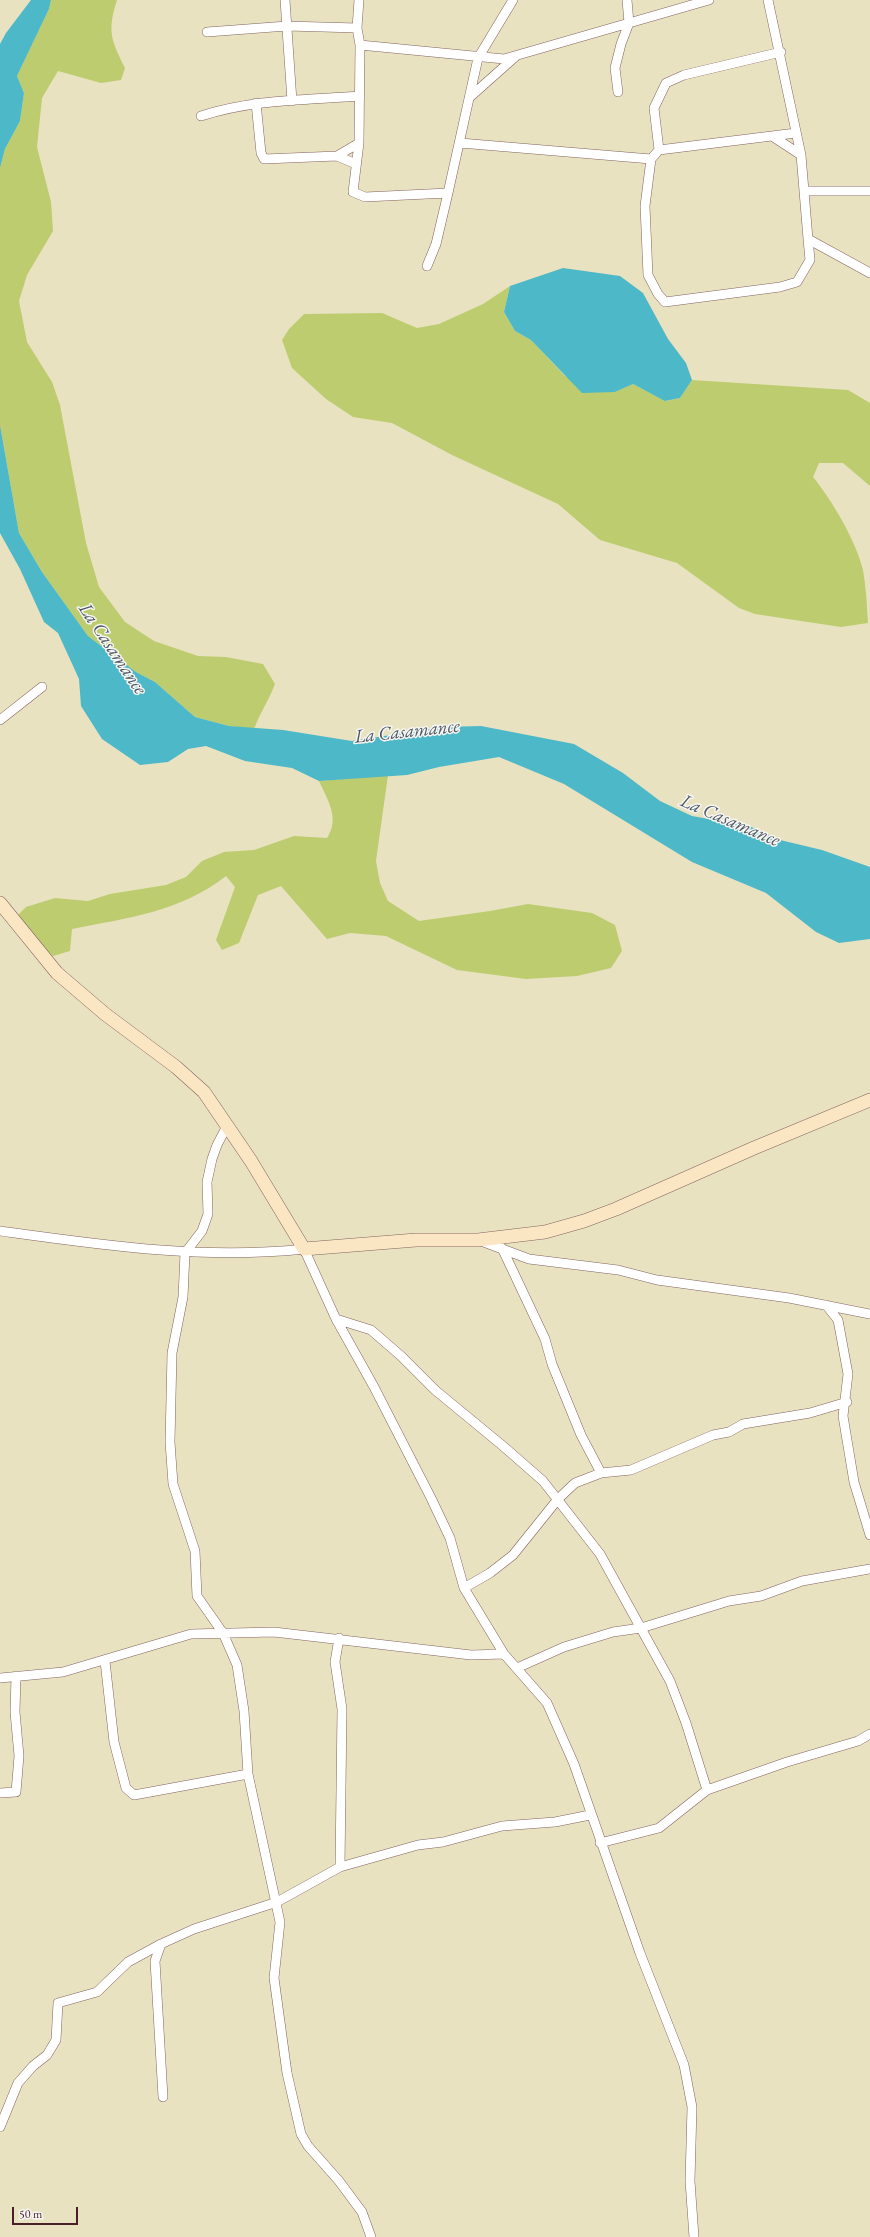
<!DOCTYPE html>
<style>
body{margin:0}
#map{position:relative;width:870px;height:2237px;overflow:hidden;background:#e9e2c0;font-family:"EB Garamond",serif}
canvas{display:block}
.scale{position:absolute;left:12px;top:2207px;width:66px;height:18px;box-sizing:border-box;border:2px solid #4a1f2b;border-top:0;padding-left:5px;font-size:12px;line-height:14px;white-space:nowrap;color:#4a1f2b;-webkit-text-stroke:3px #f6f6f2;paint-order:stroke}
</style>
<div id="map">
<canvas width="870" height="2237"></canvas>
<div class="scale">50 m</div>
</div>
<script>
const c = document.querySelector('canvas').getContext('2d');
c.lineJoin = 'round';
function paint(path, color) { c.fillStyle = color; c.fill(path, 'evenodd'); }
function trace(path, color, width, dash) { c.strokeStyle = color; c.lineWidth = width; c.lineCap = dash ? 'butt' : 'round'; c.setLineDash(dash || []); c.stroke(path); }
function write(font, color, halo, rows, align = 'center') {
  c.font = font + ' "EB Garamond",serif'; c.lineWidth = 3; c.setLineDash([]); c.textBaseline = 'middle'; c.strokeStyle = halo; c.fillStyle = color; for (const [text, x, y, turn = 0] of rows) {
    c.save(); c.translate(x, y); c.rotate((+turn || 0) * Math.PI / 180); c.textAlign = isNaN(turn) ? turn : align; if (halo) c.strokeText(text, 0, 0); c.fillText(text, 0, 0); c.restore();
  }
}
paint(new Path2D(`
 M51 0H117C107 31 111 40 125 68L121 80 101 83 58 71 42 98 37 147 51 202 53 231 27 275 19 301 27 342 52 382 60 405 86 543 99 587 125 622 154 641 198 656 226 657 263 664 275 684C269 700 260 713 254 729L229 726 195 717 155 682 136 672 88 636 42 572 19 533 0 425V168L5 149 20 121 24 93 17 76 49 9Z
 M510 286 504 312 515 331 531 340 565 376 615 392 633 384 666 401 680 398 692 380 848 390 870 403V486L843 463H819L813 477C832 500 856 541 863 570 866 587 867 606 868 623L841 627 755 614 739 608 677 563 600 540 558 504 452 455 392 423 353 417 326 399 292 368 282 340 289 329 304 314 382 313 417 328 439 324 483 304Z
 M388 775 376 861 380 883 388 901 419 921 490 911 528 904 592 913 615 925 622 951 611 968 577 976 526 979 457 970 386 936 350 933 327 939 281 886 258 895 239 943 222 950 216 940 235 887 226 876C180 912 127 918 72 929L70 951 53 956 37 943 18 915 26 907 55 898 88 901 110 894 166 885 186 877 202 861 224 852 254 850 294 836 327 838C340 818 328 801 319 781Z`), '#bccc6f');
paint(new Path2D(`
 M31 0H51L49 9 17 76 24 93 20 121 5 149 0 168V44L6 33Z
 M563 268 620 276 643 293 668 339 686 363 692 380 680 398 665 401 633 384 615 392 582 393 531 340 515 331 504 312 510 286Z
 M0 425 19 533 42 572 88 636 136 672 155 682 195 717 229 726 283 730 352 741 442 727 481 726 574 744 623 773 660 801 692 816 749 826 780 840 822 850 870 867V939L839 943 816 932 766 893 692 862 564 784 499 757 439 767 407 775 319 781 292 768 245 761 206 746 188 749 168 762 140 765 102 739 81 706 79 679 58 633 44 622 20 569 0 533Z`), '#4cb8c8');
const street = new Path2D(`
 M285 0 292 101
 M359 0 357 28 360 45 359 143 353 192 365 197 448 193
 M768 0 801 155 808 239 870 273
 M207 32 287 26 357 28
 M360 45 504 59 709 0
 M618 92 615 68 621 44 629 23 627 0
 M470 97 515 57
 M256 103 261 153 264 159 337 156 359 143
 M201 116C252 99 307 100 360 96
 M796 133 659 150 651 159 645 206 648 275 658 294 665 302 780 287 797 282 810 260 808 239
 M772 136 801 155
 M460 143 651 159
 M659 150 654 108 666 83 684 75 781 52
 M337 156 356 164
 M804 191H870
 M427 266 436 244 448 193 478 58 513 0
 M0 720 42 687
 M227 1126 217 1145 212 1159 207 1182 208 1214 202 1231 185 1253 183 1297 172 1353 170 1442 173 1484 195 1551 197 1596 223 1633 237 1665 244 1711 248 1774 280 1922 274 1978 287 2073 301 2134 308 2146 339 2181 362 2212 371 2237
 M0 1231C101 1245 202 1260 304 1249L336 1319 374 1387 431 1498 450 1538 464 1588 504 1654 547 1703 574 1764 640 1953 684 2065 692 2107 690 2181 694 2237
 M481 1241 529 1259 618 1270 657 1280 789 1298 870 1314
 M502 1248 545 1339 552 1364 581 1435 601 1473
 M826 1305 838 1320 848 1374 843 1416 854 1482 870 1535
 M336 1319 371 1330 401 1356 435 1390 503 1446 543 1481 600 1554 670 1681 686 1723 707 1790
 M464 1588 490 1573 513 1555 558 1499 575 1483 601 1473 631 1470 713 1435 729 1432 743 1424 810 1413 847 1402
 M339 1638 335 1662 342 1709 340 1867
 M105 1661 114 1742 126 1788 134 1795 248 1774
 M517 1668 564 1647 613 1632 641 1628 729 1601 761 1596 802 1581 870 1569
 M0 1678 63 1672 191 1634 274 1632 471 1655 504 1654
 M0 1793 16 1792 19 1756 15 1712 16 1676
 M600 1843 659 1828 707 1790 787 1762 858 1741 870 1734
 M161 1944 155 1961 163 2097
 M0 2127 18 2083 33 2066 47 2055 56 2040 58 2003 97 1992 128 1962 161 1944 194 1929 277 1902 340 1867 418 1845 443 1842 502 1826 555 1822 590 1815`);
const secondary = new Path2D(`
 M0 903 57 973 105 1014 176 1067 204 1092 251 1161 304 1249 416 1240H478L545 1232 584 1221 616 1209 754 1148 870 1100`);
trace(street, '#82635f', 10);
trace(secondary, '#82635f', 14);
trace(street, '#fff', 9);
trace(secondary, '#fbe6c4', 13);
write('italic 19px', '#4b5562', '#f6f6f2', [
 ["La Casamance",112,649,56],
 ["La Casamance",407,732,-6],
 ["La Casamance",730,821,23]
]);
</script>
